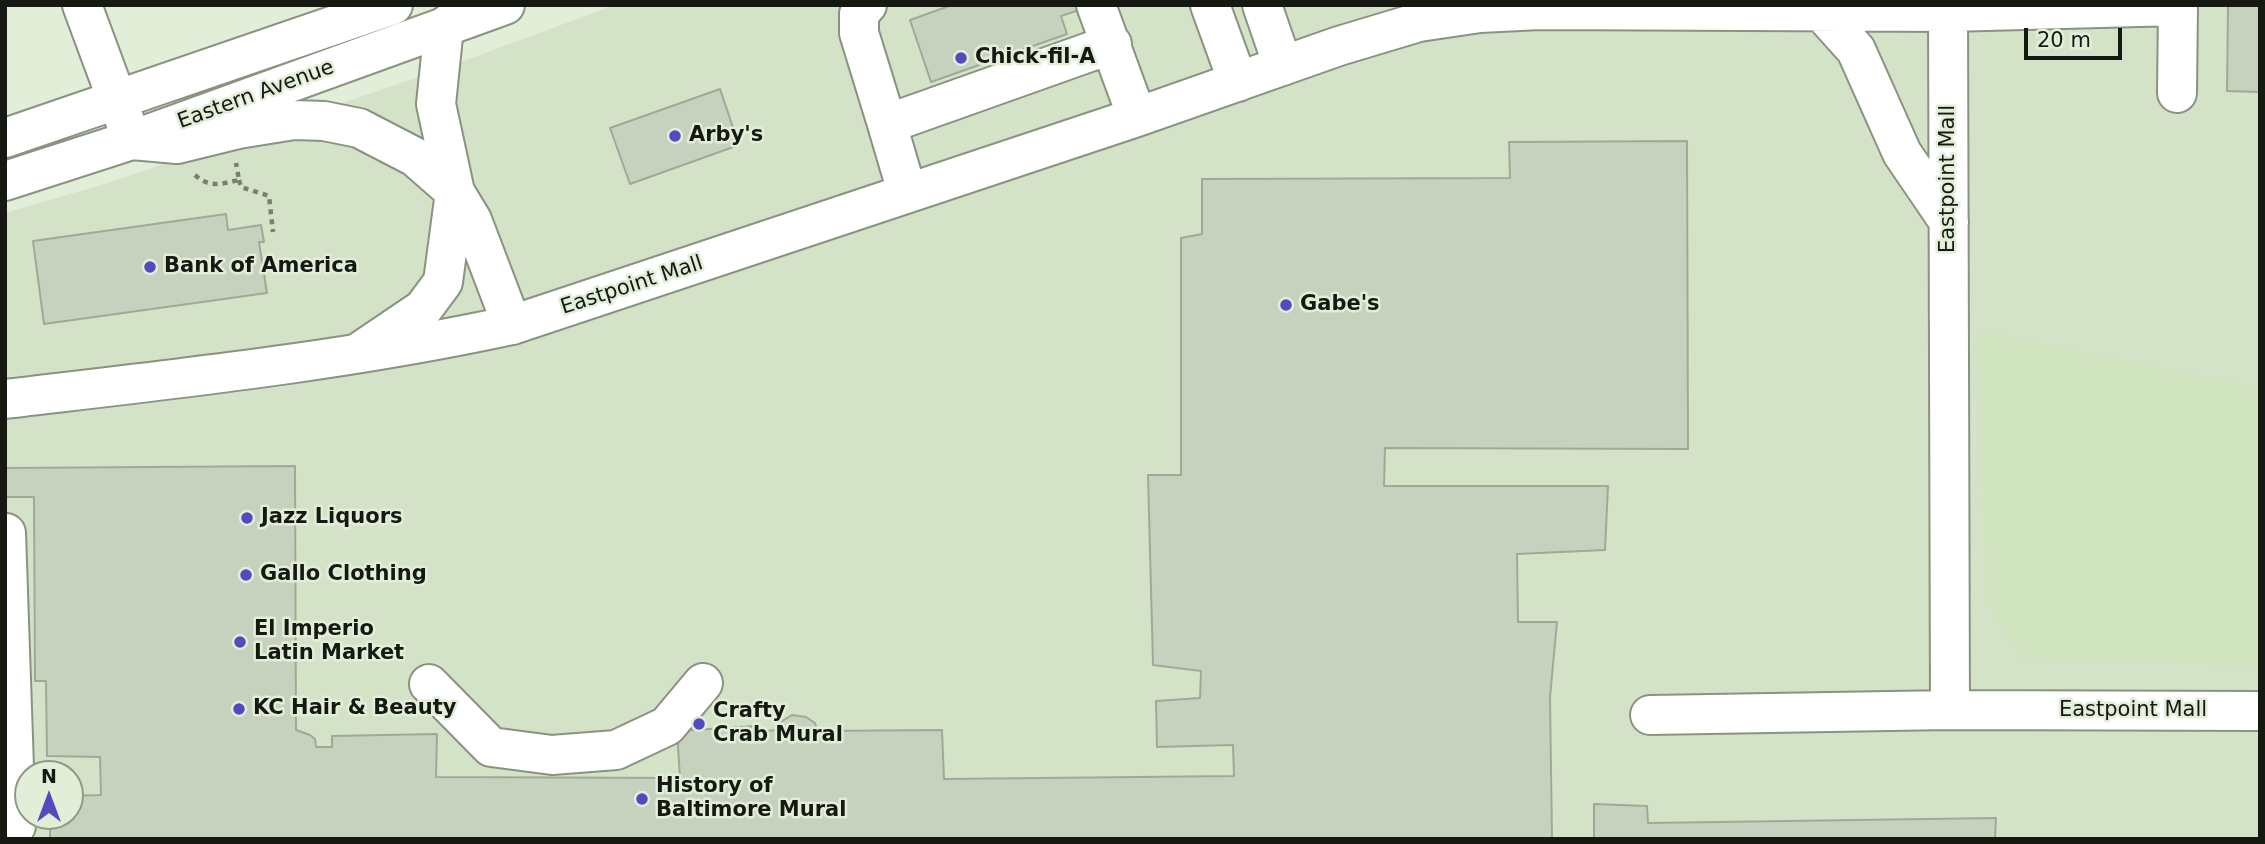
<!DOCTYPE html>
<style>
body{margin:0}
#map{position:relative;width:2265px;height:844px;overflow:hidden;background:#e3eed9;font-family:"DejaVu Sans",sans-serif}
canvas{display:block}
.frame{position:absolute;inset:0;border:7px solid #151912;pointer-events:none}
.north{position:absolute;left:14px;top:760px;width:70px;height:70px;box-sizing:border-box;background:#e3eed9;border:2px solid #919989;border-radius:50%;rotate:0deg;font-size:19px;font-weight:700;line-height:28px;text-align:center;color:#151912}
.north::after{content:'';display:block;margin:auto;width:24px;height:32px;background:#524ac1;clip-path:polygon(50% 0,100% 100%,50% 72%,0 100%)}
.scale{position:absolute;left:2024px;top:28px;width:98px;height:32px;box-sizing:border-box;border:4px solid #151912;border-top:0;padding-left:9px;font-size:21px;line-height:24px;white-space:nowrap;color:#151912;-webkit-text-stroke:5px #e3eed9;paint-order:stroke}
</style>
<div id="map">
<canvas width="2265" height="844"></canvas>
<div class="frame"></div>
<div class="north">N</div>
<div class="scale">20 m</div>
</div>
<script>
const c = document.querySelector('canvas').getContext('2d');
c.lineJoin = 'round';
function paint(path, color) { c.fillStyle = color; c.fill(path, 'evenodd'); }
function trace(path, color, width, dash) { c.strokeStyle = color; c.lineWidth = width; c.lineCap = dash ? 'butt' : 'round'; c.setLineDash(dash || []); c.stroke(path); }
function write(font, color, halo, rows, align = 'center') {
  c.font = font + ' "DejaVu Sans",sans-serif'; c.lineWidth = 5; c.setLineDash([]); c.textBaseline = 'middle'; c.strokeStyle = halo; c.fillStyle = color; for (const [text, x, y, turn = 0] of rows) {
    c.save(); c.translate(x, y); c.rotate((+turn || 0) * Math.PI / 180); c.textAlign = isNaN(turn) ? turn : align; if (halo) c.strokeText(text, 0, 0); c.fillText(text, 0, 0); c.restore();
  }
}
paint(new Path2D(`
 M615 5H2260V839H5V213L111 182 439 70ZM28 774H70V816H28Z`), '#d4e3c8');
paint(new Path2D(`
 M1981 331 2260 388V666L2022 658 1985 599Z`), '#d0e4bf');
const building = new Path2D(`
 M952 5H1078L1079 10 1061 16 1067 34 931 82 910 20Z
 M2228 5H2260V92L2227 91Z
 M720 89 739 145 630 184 610 128Z
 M1687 141 1688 449 1385 448 1384 486H1608L1605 550 1517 554 1518 622H1557L1550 697 1552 839H50V816H70V796L101 795 100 757 47 756 46 681H35L34 497H5V468L295 466 296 730 310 735 315 739 316 747H332V736L437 734 436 777 680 778 677 731 756 726V732L777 730 782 721 792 715 806 717 815 723 817 731 942 730 944 779 1234 776 1233 745 1157 747 1156 701 1200 698 1201 671 1153 665 1148 475H1181V238L1202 234V179L1510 178 1509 142Z
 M226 214 228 230 261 225 264 242H259L267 293 44 324 33 241Z
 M1594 804 1647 806 1648 823 1996 818 1995 839H1594Z`);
paint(building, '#c7d2be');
trace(building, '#9faa96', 2);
const minor = new Path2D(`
 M82 5 132 140
 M867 5 859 14V33L887 124 1112 44
 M1096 5 1137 117
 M1210 5 1238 82
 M1262 5 1283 66
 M1948 5 1950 710 2260 711
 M1821 11 1856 50 1902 153 1949 222
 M2177 93 2178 5
 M887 124 907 192
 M5 399C174 379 346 361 512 325L1137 117 1339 46 1419 22 1480 13 1540 10 1948 12 2178 6
 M6 533 16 826
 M429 684 491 747 552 755 616 750 667 726 703 683
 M1650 715 1950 710`);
const major = new Path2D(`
 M463 13 444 27 436 104 455 192 472 220 512 325
 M5 138 393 5
 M132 140 177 144 238 129 294 120 324 121 359 128 415 157 455 192 443 282 423 309 358 353
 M5 181 132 140 505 5`);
trace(minor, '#899380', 42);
trace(major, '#899380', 42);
trace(new Path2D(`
 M195 175C209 188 221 184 239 180L236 163
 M239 180 241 187 269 196 273 232`), '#798072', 4.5, [5, 5]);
trace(minor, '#fff', 38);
trace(major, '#fff', 38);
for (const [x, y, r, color] of [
 [961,58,7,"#524ac1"],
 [675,136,7,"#524ac1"],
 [150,267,7,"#524ac1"],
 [1286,305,7,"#524ac1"],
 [247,518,7,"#524ac1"],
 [246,575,7,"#524ac1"],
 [240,642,7,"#524ac1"],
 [239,709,7,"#524ac1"],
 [699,724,7,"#524ac1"],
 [642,799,7,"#524ac1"]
]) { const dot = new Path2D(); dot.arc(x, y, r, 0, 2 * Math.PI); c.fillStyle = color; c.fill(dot); trace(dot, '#e3eed9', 2.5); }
write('bold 21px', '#151912', '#e3eed9', [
 ["Chick-fil-A",975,58],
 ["Arby's",689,136],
 ["Bank of America",164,267],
 ["Gabe's",1300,305],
 ["Jazz Liquors",261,518],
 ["Gallo Clothing",260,575],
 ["El Imperio",254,630],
 ["Latin Market",254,654],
 ["KC Hair & Beauty",253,709],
 ["Crafty",713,712],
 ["Crab Mural",713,736],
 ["History of",656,787],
 ["Baltimore Mural",656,811]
], 'left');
write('21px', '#151912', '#e3eed9', [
 ["Eastern Avenue",256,95,-20],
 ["Eastpoint Mall",1949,179,-90],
 ["Eastpoint Mall",632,286,-18],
 ["Eastpoint Mall",2133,711]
]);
</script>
